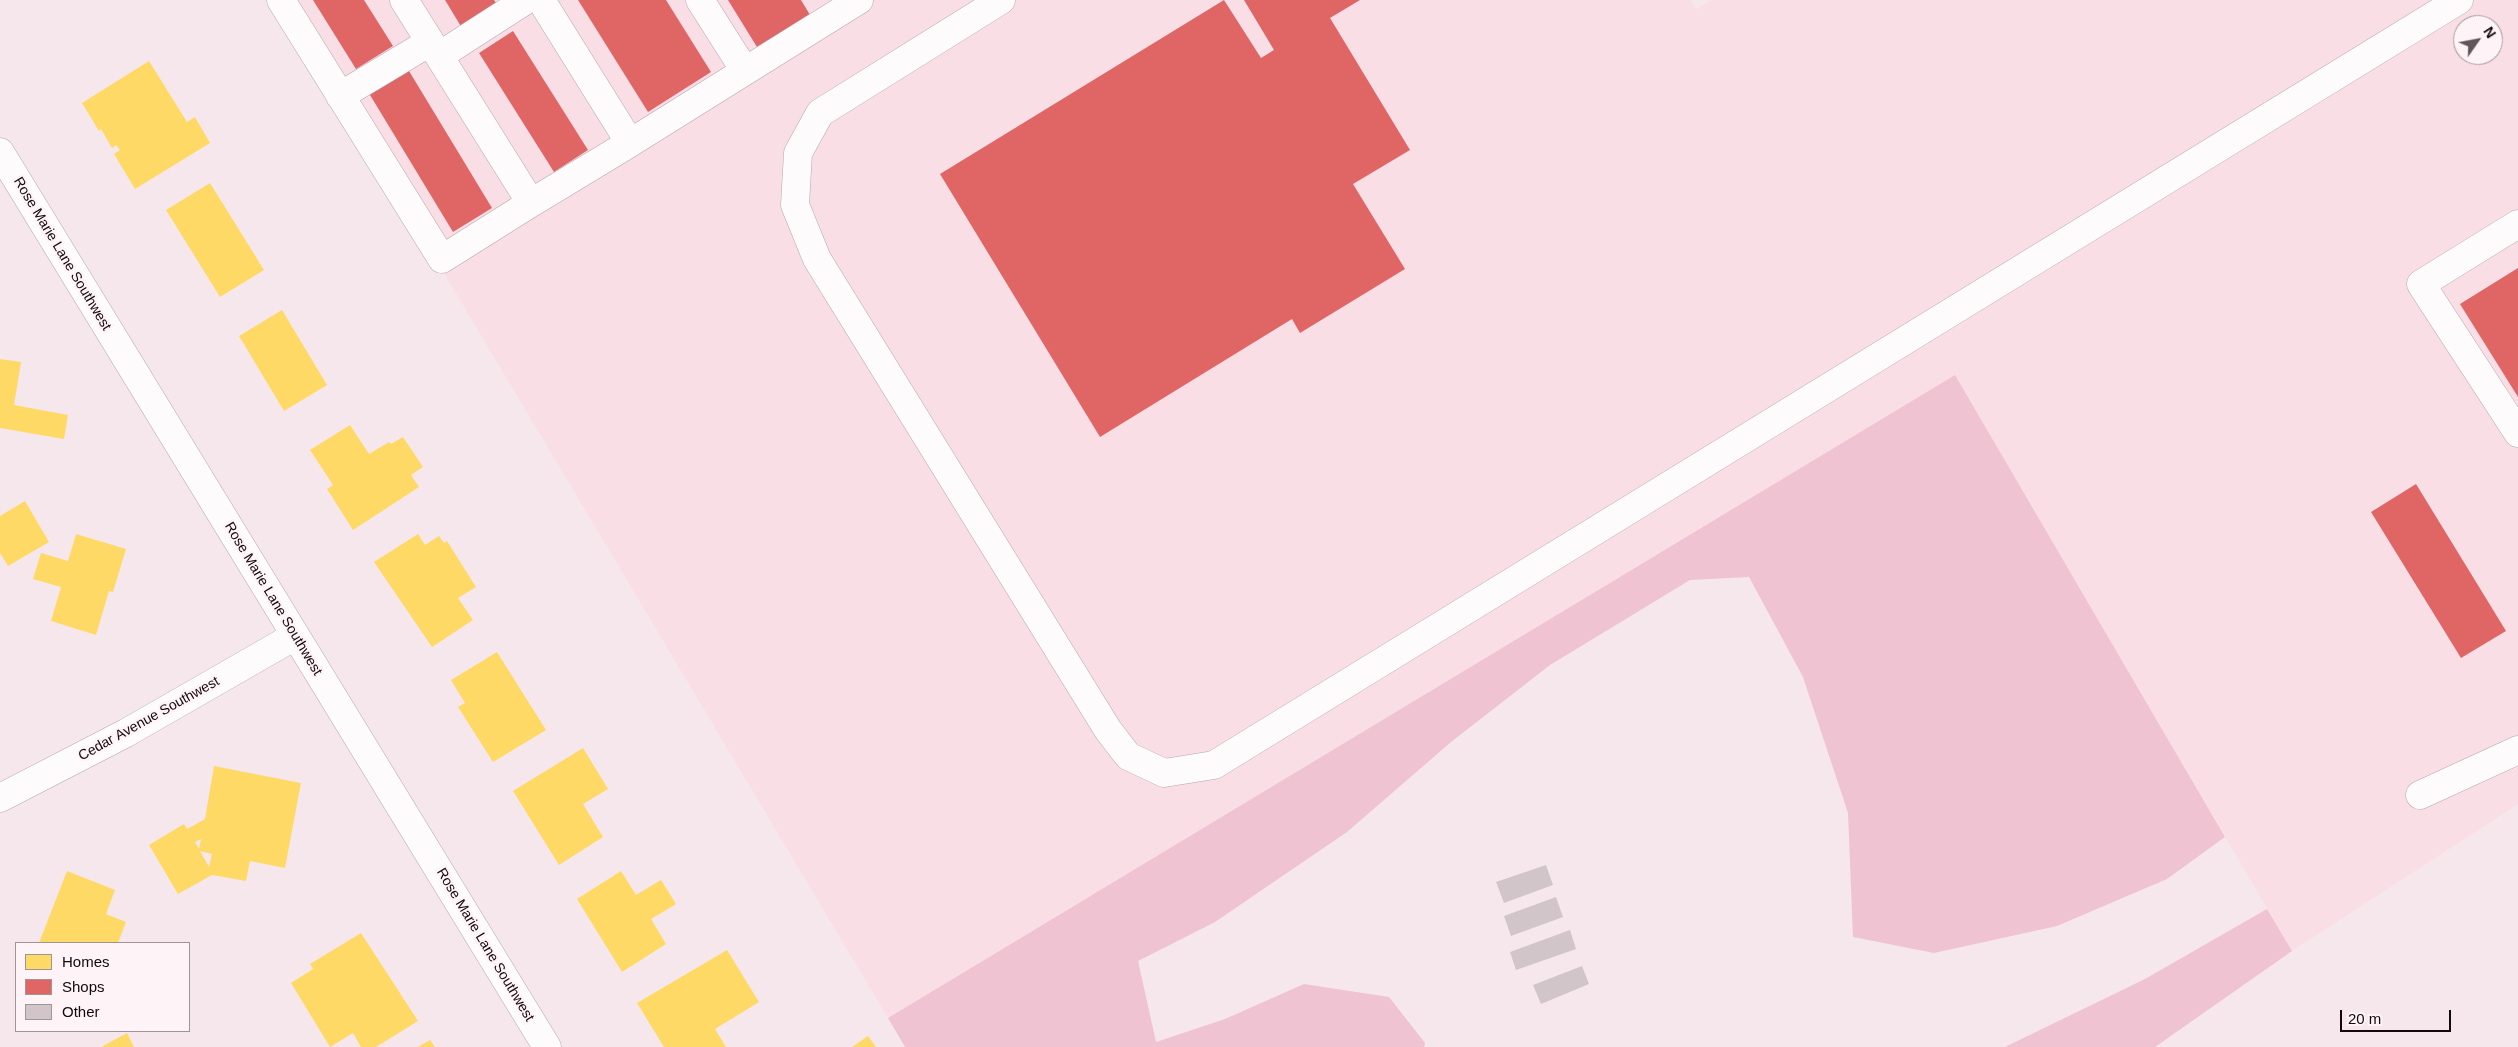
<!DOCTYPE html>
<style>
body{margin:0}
#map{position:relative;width:2518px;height:1047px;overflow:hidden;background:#f6e7ec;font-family:Helvetica,sans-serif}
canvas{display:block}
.legend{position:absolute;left:15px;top:942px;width:175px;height:90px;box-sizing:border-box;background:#fef3f6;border:1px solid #9f9598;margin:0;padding:6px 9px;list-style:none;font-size:15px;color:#11090c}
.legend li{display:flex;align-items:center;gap:10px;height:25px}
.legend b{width:25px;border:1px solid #9f9598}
.north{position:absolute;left:2453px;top:15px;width:50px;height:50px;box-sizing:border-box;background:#fef3f6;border:1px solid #9f9598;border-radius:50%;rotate:57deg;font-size:14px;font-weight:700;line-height:20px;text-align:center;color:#11090c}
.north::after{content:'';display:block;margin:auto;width:18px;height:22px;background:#61575a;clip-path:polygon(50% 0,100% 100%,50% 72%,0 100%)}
.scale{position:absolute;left:2340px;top:1010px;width:111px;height:22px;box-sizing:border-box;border:2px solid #11090c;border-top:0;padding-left:6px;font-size:15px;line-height:18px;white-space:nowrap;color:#11090c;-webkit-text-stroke:4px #fef3f6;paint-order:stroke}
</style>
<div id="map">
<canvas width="2518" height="1047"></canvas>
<ul class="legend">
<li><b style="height:14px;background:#ffd966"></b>Homes</li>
<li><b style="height:14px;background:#e06666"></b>Shops</li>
<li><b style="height:14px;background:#d1c5c9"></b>Other</li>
</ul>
<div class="north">N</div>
<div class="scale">20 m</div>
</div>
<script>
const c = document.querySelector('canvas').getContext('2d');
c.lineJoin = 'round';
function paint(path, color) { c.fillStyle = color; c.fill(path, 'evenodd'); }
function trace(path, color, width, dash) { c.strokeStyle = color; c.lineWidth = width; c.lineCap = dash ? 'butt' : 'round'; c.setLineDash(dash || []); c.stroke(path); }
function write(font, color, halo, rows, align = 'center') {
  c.font = font + ' Helvetica,sans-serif'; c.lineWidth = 5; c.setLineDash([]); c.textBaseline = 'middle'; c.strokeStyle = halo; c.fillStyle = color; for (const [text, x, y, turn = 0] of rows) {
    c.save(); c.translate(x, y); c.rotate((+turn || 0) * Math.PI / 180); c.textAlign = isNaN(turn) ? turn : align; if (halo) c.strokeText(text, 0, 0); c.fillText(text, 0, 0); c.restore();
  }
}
paint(new Path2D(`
 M276 0H1691L1696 9 1712 0H2518V804L2292 951 1955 375 888 1018 454 290ZM2463 25H2493V55H2463Z`), '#f9dee6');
paint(new Path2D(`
 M1955 375 2225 837 2167 879 2057 926 1934 953 1853 937 1848 813 1803 677 1749 577 1690 580 1550 665 1451 742 1347 832 1215 922 1138 961 1156 1042 1225 1019 1304 984 1389 997 1425 1043 1424 1047H905L888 1018Z
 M2267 909 2292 951 2155 1047H2005L2145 979Z`), '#efc3d1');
paint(new Path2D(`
 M149 61 187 122 195 117 210 143 135 189 114 154 120 150 116 145 112 148 101 129 99 131 82 103Z
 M210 183 264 270 220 297 166 210Z
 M282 310 327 385 284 411 239 336Z
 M0 359 21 362 14 405 68 415 64 439 0 428Z
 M350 425 369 454 389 442 391 444 403 437 423 467 411 475 419 487 353 530 327 489 333 485 310 450Z
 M25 501 49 542 8 566 0 553V516Z
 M76 534 126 549 113 592 109 591 96 635 51 621 61 587 33 579 41 553 68 561Z
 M418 534 425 545 439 536 444 543 447 541 476 587 458 598 473 620 432 647 374 562Z
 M497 652 546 730 493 762 458 707 465 703 451 680Z
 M583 748 608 789 583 804 603 837 559 865 513 791Z
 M214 766 301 783 285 868 250 861 246 881 212 875 178 894 149 845 184 824 187 829 205 819ZM201 839 199 849 195 842ZM200 851 212 854 209 867Z
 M67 871 115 890 106 914 126 922 118 943H39Z
 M621 871 636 895 661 880 676 904 651 919 666 944 622 972 577 899Z
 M361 933 418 1021 376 1047H361L353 1033 330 1047 291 983 313 969 310 964Z
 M727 950 759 1002 715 1029 726 1047H664L637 1003Z
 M127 1033 134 1047H101Z
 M868 1036 876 1047H852Z
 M430 1040 435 1047H418Z`), '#ffd966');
paint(new Path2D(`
 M313 0H364L393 46 356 69Z
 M445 0H494L498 6 462 28Z
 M578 0H666L711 72 648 112Z
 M728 0H801L810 15 757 47Z
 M1224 0 1261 58 1274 50 1244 0H1360L1330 18 1410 150 1353 184 1405 269 1300 333 1292 319 1100 437 940 174Z
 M513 31 588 150 554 172 479 53Z
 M406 66 492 208 453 232 367 90Z
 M2518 268V397L2460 304Z
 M2416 484 2506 631 2461 658 2371 512Z`), '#e06666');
paint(new Path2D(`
 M1546 865 1553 885 1504 903 1496 882Z
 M1556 897 1563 917 1511 936 1504 916Z
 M1570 930 1576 949 1516 970 1510 952Z
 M1582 966 1589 984 1541 1004 1533 985Z`), '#d1c5c9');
const minor = new Path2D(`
 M281 0 442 259 531 203
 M404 0 531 203 630 143 541 0
 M700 0 745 71
 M1001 0 820 113 798 153 795 205 817 259 1108 730 1128 756 1164 773 1214 765 2459 0
 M439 56 526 0
 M340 96 430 42
 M630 143 859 0
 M0 152 547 1047
 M2518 224 2421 284 2518 433
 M2420 795 2518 750
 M0 798 126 733 295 636`);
trace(minor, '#b3a8ac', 29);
trace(minor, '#fefbfc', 28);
write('14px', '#11090c', '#fef3f6', [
 ["Rose Marie Lane Southwest",62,254,59],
 ["Rose Marie Lane Southwest",273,599,59],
 ["Cedar Avenue Southwest",149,719,-29],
 ["Rose Marie Lane Southwest",485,945,59]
]);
</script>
